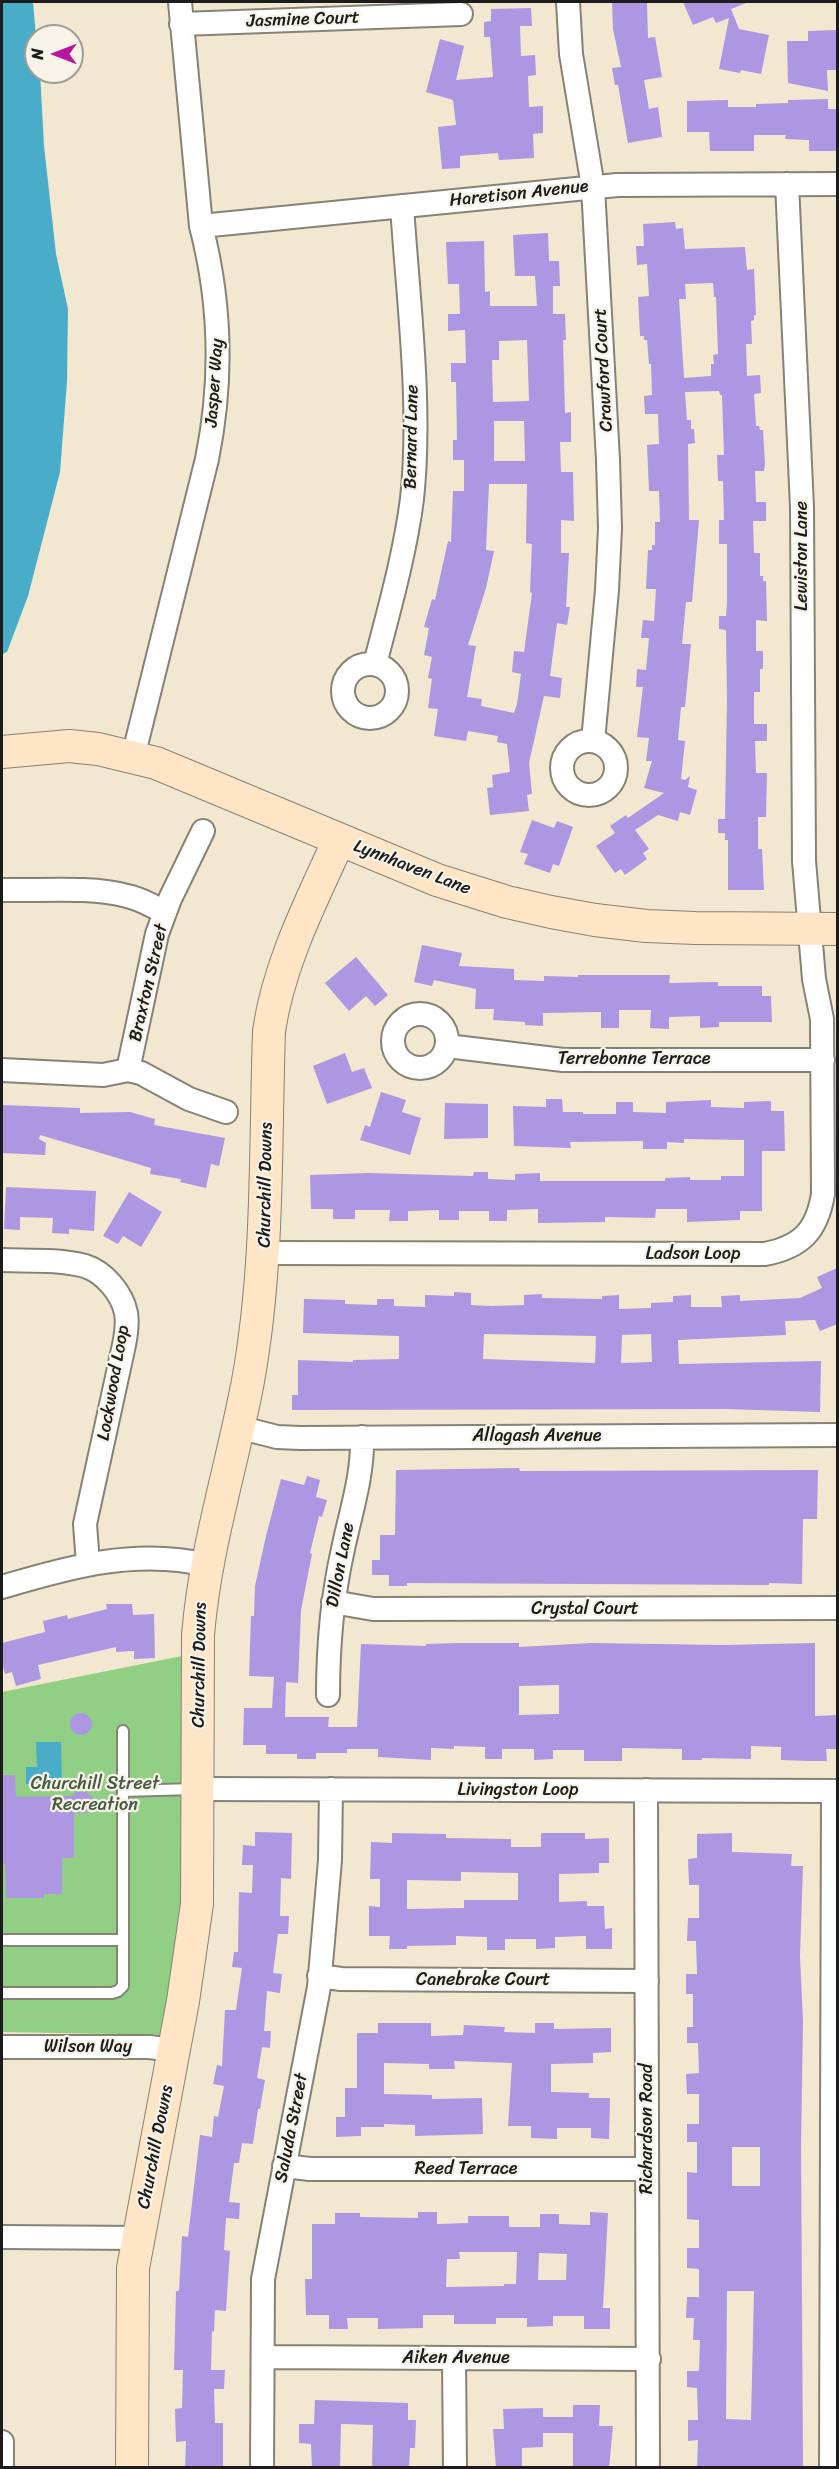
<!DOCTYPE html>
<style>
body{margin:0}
#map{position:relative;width:839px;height:2469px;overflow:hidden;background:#f2e7d0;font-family:Sriracha,sans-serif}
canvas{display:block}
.frame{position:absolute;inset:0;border:3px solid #1c1c1c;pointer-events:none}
.north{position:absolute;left:24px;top:24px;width:60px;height:60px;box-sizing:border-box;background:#f7f3e8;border:2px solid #9f9d96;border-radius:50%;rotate:270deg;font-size:16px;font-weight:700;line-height:24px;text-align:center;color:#1c1c1c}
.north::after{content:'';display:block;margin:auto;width:21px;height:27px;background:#b5179e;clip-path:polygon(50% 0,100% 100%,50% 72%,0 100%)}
</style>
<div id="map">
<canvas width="839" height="2469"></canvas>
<div class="frame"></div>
<div class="north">N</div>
</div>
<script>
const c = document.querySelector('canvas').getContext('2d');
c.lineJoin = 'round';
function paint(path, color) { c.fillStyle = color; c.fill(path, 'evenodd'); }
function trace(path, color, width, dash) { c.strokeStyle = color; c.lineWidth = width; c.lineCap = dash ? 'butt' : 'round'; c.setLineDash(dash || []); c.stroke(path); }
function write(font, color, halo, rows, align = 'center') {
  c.font = font + ' Sriracha,sans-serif'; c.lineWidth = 4.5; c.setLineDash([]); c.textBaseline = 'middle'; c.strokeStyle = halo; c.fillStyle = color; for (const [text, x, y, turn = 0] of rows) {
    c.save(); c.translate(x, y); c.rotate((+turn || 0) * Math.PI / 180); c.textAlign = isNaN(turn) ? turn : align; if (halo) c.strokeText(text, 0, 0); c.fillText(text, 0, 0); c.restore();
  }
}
paint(new Path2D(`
 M187 1655 188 1862 167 2035 2 2032V1692Z`), '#91cf85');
paint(new Path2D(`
 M2 2H33L36 36V72H40L44 146 56 254 68 309 67 381 60 472 28 596 7 652 2 654Z
 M36 1742H61L62 1784H26V1767H37Z`), '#49acc8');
paint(new Path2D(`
 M612 2H647L648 38 655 37 662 77 644 80 649 109 658 107 662 137 628 143 618 85H615L612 68 621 67 613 29Z
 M683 2H749L731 9 739 29 769 35 761 74 741 70 740 73 719 69 729 18 716 23 713 17 693 25Z
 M531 8 532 26H520L521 56 535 55 536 75 528 76 529 107 543 106V133L533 134 534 158 499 160 498 153 460 156V168L442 169 438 127 456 125 453 100 426 92 440 39 464 46 456 80 493 77 490 37H484V22L491 21V9Z
 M837 30V70H827L828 91 788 83 787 41H808V31Z
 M828 99V109H837V151H809V140L785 139 786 135H754V151H710L709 132H687V101L728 100V107H756V104L788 103V100Z
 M675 222 676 229 683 228 685 249 745 247 747 270 754 269 756 315H754V320L751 321 752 344H746L747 376 760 375 761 393 754 394 756 426H759L760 430H763L765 464 764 471H755L756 502H766V521H753L754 553H760V576H763V581H766L767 621 756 620V651H763V669H760V692H754V724H767V741H755L756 773H767L766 817H758V849H762L764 890H728V840H725V833H718V819H725L727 700 726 630 719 629V616H726L727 603V544H719V520H724L723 481H718L717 455H724L722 395H720L719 391 685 392 687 420H691V429H694L695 443 688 444 689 520H699L692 602H686L682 644H691L685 707H681L678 740 685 741 681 779 685 780 690 776 688 787 697 790 690 815 680 812 678 821 658 815 635 830 649 849 643 853 647 859 625 875 621 869 615 873 596 846 615 833 610 826 626 815 628 818 664 793 644 788 652 761H646L649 738 637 737 643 687H636L637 669 646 670 649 638H641L643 620 654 621 656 589H646L648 550H652V545H655V522H660L659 491H649L647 445 659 444 658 414H645L644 396 652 395 651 364H649L647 340H644V336H640L638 297 649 296 647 264 637 265 636 246H644L643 224ZM713 283 714 297H716L718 354 713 355 714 364H711V376L684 378 679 299H686L685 284Z
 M548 233 549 261H559L560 286H553V314H565L566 340H563L565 413 571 412V442H560L561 472H573L574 521 561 520V553H569L566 607H570L567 625 557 623 550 676 562 678 560 698 544 696 529 763 532 794 527 795 529 811 490 815 487 788 493 787 492 775 510 772 507 744 497 742 498 736 468 731 466 741 434 736 438 709 428 708 432 679 428 678 432 657 424 655 429 628 424 627 432 599 435 600 448 541 451 542 453 491H464V460H453V440H457L456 382H451V363H466L465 330 448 331V314H460L459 284H448L446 242 484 241 485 292 490 291V306H537L535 276H515L513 235ZM527 340 529 401 493 402 492 360H499V341ZM494 421H524L525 461H494ZM489 484H527L526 543 532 544 530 592 532 593 524 652 514 651 512 672 521 674 517 704 514 713 481 706 482 699 467 697 476 646 468 645 486 588 494 551 486 550Z
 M532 820 554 828 557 821 573 827 559 866 553 864 550 873 524 864 528 854 520 852Z
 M422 945 462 953 459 966 514 969V980L544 981V976L578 977V975H670L669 983 718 982V986H762V996H771L772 1022H719V1027L700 1028V1016L669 1017V1029L650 1028 651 1010H619V1028H601V1012L543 1013V1026L525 1025V1022L493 1020 494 1009H475L476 989 434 980 432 986 414 982Z
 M356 957 388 995 375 1006 366 996 349 1011 325 983Z
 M345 1053 352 1072 364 1068 372 1088 327 1104 313 1066Z
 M381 1092 406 1100 402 1112 421 1118 410 1155 360 1140 365 1125 370 1127Z
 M546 1099H562L563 1112H583V1114H616V1102H633V1112L666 1113V1102L711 1100V1107L744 1108V1102L771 1101V1111H784L785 1151H762V1211H740V1220L687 1222V1209H656L655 1218 605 1217V1222L538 1223V1209L507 1210V1221H489V1211H459V1220H439V1210L408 1211V1221H389L390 1210H355V1219H333V1209H311L310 1175 368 1173 473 1176 474 1172H488V1179L515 1180V1174L540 1173V1181H665V1178L690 1177V1180H721V1176H744V1140L684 1139V1143L667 1142V1149H643V1141L570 1142 571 1148 514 1146 513 1106 546 1107Z
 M445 1103 488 1104V1138L444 1139Z
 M2 1105 80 1108V1113L130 1112 155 1119 154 1125 225 1138 219 1166 211 1164 206 1188 180 1182 181 1179 150 1174 151 1168 40 1135 39 1139 46 1143 45 1155 2 1153Z
 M6 1187 96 1191 94 1231 69 1229V1234L52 1233 53 1218 20 1217V1230L4 1229Z
 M129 1192 162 1212 141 1247 123 1236 118 1244 103 1236Z
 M837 1268V1324L820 1331 815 1320 785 1321 786 1335 678 1340 679 1364 821 1361 820 1412 726 1409 292 1410V1395H298V1360L353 1362V1360L399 1359V1336L303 1333 304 1299 345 1300V1304L377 1305V1299H394V1306L425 1307V1295L454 1296V1292L471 1293V1305L491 1306 524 1305V1295L542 1294V1298L602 1299V1296L619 1295V1309L651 1308V1303L673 1302V1296L691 1295V1307H722L721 1296 740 1295V1301L800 1298 822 1288 817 1277ZM484 1334 596 1336 595 1363 483 1359ZM651 1334 652 1362 621 1363 622 1335Z
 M519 1468 520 1471 818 1470 817 1519H803L802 1584 769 1583V1585L407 1583V1586H389V1575H372V1560H380V1535H395L396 1470Z
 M307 1476 320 1480 316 1497 327 1500 322 1517 319 1516 310 1553 312 1554 301 1610 298 1683 286 1682 285 1717H329L328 1727H357L361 1644 426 1646V1644L459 1643H519V1647L592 1643 723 1645 815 1643V1716L837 1715V1749H826L827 1761H808L781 1760V1747L751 1746V1759L702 1758V1760H682V1749L622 1748V1761H584V1750H553V1759L534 1760V1749H502V1759H485V1747L454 1746V1749L431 1748V1760L378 1757V1749H347V1753H316V1759H297V1754H266V1745H243L244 1708H272L274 1677 249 1676 251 1616H254L255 1586 266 1536 281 1479 304 1485ZM559 1685V1714L519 1715V1686Z
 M106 1604H132L133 1615 154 1614 155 1658 134 1659V1651L116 1652V1647L38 1665 41 1679 16 1686 12 1672 5 1674 2 1662V1643L45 1632 43 1621 67 1615 68 1619 107 1609Z
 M70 1724a11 11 0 1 1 22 0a11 11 0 1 1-22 0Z
 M2 1775H15L16 1797 72 1796 76 1792H86L92 1797V1806L86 1813H74V1858H62V1894H44V1898H6L5 1864H2Z
 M255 1832 292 1833 291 1879 281 1878 280 1916H289L288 1934H278L273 1973 282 1974 280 1993 267 1991 264 2031H271L270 2048 262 2047 257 2078 265 2080 260 2109H258L253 2144 242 2143 239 2163H234L229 2202 240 2203 239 2219 226 2218 224 2250 230 2251 226 2311 215 2310 214 2332 212 2331 211 2370H225L224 2389H214L215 2423H223V2468H185L186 2441 176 2442 175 2409 182 2408 183 2370H174L176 2291H179L182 2236 188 2237 200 2135 212 2137 214 2116 218 2117 224 2086 213 2084 217 2065 222 2066 225 2010H236L242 1968 232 1967 234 1952H238L239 1892 252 1893 253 1865H242L243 1845 255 1846Z
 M392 1833 446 1834V1838L511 1839V1847H541V1833H585V1839L609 1838V1863H599V1873L559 1874V1902L587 1901V1906H604L605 1929 612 1928V1949H586V1936L555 1937V1948L536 1949V1939H505V1950H487V1937L456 1936V1945L407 1946V1949H389L390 1936H369V1906L380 1907V1879H370L371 1842 392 1843ZM461 1872 518 1873V1900H464V1908L407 1909V1880L461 1881Z
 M732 1833V1852L792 1854 791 1866H803L800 1956 803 2021 801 2146 803 2468H697L698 2440 688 2441V2420H698L697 2388 687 2387V2371H699L700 2340H693L694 2318H686L687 2297H699V2269L687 2268V2248H699V2220L687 2219V2172L697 2173V2142H687V2124H699V2094H687L686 2074 699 2073 698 2043H687V2027H693V1994H686V1974H697L696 1941H687L688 1918H699V1885H689L688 1859 697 1858V1834ZM732 2147H760V2186H732ZM727 2291H754L751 2420 726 2419Z
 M378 2023H431V2036L463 2035 464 2025 505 2027 504 2032 535 2033V2023H554V2029L611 2028V2052L593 2053V2063L551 2064V2092L589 2093V2098H610L609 2139 591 2138V2128H557V2139L531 2138V2126H508L512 2063 454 2061 455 2069H429V2064L384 2063V2094L432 2095V2099L482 2098 483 2134 415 2136V2125L384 2124V2127H361V2136L336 2137V2117H345V2088H357V2033H378Z
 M418 2212H437V2224L468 2223V2216H509V2227H540V2214H559V2224L590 2225V2212L608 2213 603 2308H610V2329H584V2316H553V2326L527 2327V2318H496V2324H454V2315H423V2328L378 2329V2318H347L348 2329H329V2315H306L305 2279H312V2224H335V2213H360V2217L418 2218ZM459 2252H517L516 2284H504V2286L446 2287 447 2259H460ZM539 2253 567 2254 566 2280H538Z
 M315 2400 408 2403V2420H416L415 2448H410L409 2468H374L372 2465 373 2425 341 2424 340 2466 312 2468 311 2444 299 2443V2424H314Z
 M573 2405H600L599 2426H613L609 2468H573V2433H543V2447L522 2448V2468H496L493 2429H504L503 2409 543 2408V2417H573Z`), '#ad97e2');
const lane = new Path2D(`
 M123 1791 195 1789
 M2 1940H123
 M2 1993H112L118 1991 123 1986V1731`);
const street = new Path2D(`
 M568 2 571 54 593 187 608 460 610 528 607 590 593 741
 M181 24 461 14
 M201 226 617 185 838 184
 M343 691a27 27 0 1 1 54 0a27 27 0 1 1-54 0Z
 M375 664C389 610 405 554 412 499 422 406 408 299 402 206
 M562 768a27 27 0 1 1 54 0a27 27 0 1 1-54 0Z
 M133 757 207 459C223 380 221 303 201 226L180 2
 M2 890C39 891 91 886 127 896 141 899 153 906 165 913
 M393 1041a27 27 0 1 1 54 0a27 27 0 1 1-54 0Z
 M447 1046 563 1060H823
 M2 1070 103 1075 128 1070 141 1073 189 1099 226 1112
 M128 1070 157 934 170 899 203 831
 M264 1253 765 1254C801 1247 817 1231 823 1194L822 1019 814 979 804 861 802 507 787 184
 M2 1260C28 1261 58 1259 85 1266 104 1272 122 1293 126 1313 128 1324 126 1335 124 1345L85 1524 88 1564
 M238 1427 277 1437 300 1438 838 1435
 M2 1587C69 1567 136 1548 207 1565
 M333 1602 373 1609 838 1608
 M328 1695C328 1646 332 1598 343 1549 351 1511 363 1476 362 1437
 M199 1789 838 1791
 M646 1790 648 2468
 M319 1976 341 1979 647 1981
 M2 2047H149L174 2050
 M284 2166 310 2169H647
 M2 2237 139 2238
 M264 2357 649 2359
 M454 2358 455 2468
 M2 2442V2468
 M262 2468 263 2279 319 1987 330 1860 331 1789
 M831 2468 833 1791`);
const secondary = new Path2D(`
 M2 752 69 746 98 749 156 763 437 880 507 902 551 912 595 920 646 926 695 928 838 929
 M132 2468 133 2268 183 2001 197 1904 198 1635C205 1549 232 1466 248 1381 269 1265 265 1149 269 1031 279 963 311 902 339 840`);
trace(lane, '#878276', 14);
trace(street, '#878276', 26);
trace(secondary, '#878276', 34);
trace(lane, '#fff', 10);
trace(street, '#fff', 22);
trace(secondary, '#fde5c5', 32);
write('18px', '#1c1c1c', '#f7f3e8', [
 ["Jasmine Court",303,20,-2],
 ["Haretison Avenue",519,194,-6],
 ["Crawford Court",604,370,-93],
 ["Jasper Way",215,383,-86],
 ["Bernard Lane",412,437,-89],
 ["Lewiston Lane",802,556,-90],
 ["Lynnhaven Lane",412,868,21],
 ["Braxton Street",149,983,-77],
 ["Terrebonne Terrace",634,1059],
 ["Churchill Downs",266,1185,-89],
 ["Ladson Loop",693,1254],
 ["Lockwood Loop",114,1383,-80],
 ["Allagash Avenue",537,1436],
 ["Dillon Lane",341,1565,-79],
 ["Crystal Court",585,1609],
 ["Churchill Downs",200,1665,-89],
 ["Livingston Loop",518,1790],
 ["Canebrake Court",483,1980],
 ["Wilson Way",88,2047],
 ["Saluda Street",292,2128,-79],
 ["Richardson Road",647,2129,-90],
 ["Churchill Downs",156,2147,-79],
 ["Reed Terrace",466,2169],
 ["Aiken Avenue",456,2358]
]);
write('18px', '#455b41', '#f7f3e8', [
 ["Churchill Street",95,1784],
 ["Recreation",95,1805]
]);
</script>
